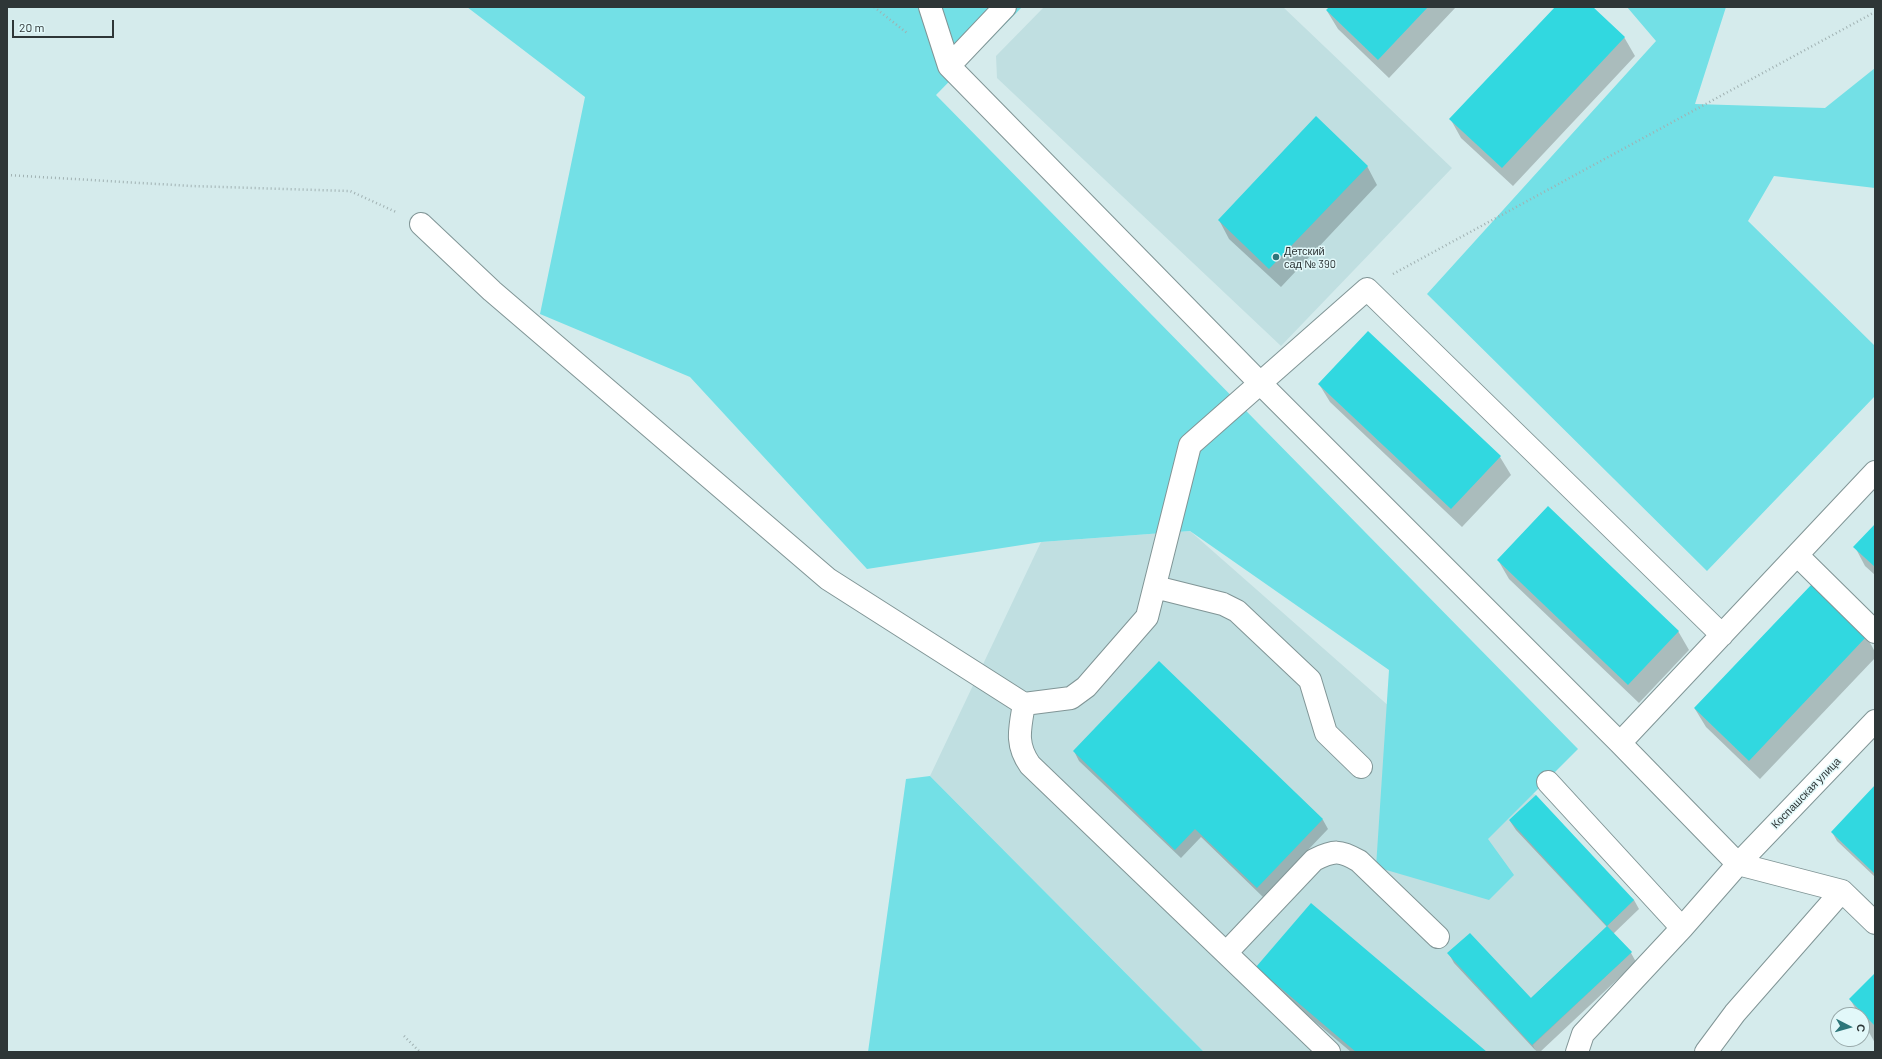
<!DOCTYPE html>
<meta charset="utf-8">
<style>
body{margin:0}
#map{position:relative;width:1882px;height:1059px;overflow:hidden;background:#d5ebec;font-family:Barlow,sans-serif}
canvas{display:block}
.frame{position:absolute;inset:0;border:8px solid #2e3637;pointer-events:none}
.north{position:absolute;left:1830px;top:1007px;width:40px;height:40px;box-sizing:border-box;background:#e2f8f9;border:1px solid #9aaaab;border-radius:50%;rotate:96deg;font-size:11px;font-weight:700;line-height:16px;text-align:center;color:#2e3637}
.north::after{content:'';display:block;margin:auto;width:14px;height:18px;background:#2d767a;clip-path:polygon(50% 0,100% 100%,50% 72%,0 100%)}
.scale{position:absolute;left:12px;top:20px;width:102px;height:18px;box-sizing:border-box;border:2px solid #2e3637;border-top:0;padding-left:5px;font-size:12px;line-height:14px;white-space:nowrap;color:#2e3637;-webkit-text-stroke:3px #e2f8f9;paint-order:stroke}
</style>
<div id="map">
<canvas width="1882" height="1059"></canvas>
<div class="frame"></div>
<div class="north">С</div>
<div class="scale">20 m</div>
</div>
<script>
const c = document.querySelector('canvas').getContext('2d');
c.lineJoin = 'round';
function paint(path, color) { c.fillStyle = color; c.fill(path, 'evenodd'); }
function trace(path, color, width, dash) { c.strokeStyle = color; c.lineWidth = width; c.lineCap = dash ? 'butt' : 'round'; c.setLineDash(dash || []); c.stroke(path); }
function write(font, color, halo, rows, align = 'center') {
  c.font = font + ' Barlow,sans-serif'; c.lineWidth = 3; c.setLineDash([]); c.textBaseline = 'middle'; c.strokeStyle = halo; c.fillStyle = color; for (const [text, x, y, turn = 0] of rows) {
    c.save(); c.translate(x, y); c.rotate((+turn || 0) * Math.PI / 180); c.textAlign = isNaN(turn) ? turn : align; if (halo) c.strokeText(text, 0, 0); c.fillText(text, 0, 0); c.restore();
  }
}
paint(new Path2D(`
 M1044 7H1283L1452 168 1281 346 997 78 996 56Z
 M1190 531 1407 722 1536 795 1634 900 1607 926 1632 952 1533 1045 1536 1052H1204L930 776 1041 542Z`), '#c0dfe1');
paint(new Path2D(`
 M467 7H1022L936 95 1578 749 1488 839 1514 875 1489 900 1376 867 1389 670 1190 531 1041 542 867 569 690 377 540 314 585 97Z
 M1627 7H1726L1695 104 1825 108 1875 68V188L1774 176 1748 221 1875 346V396L1707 571 1427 294 1656 41Z
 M930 776 1204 1052H868L906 779Z`), '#73e0e6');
paint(new Path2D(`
 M1330 7H1456L1389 78 1338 29 1327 11Z
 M1556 7H1592L1624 37 1635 56 1513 186 1461 138 1451 120Z
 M1367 166 1377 185 1281 287 1229 239 1219 220Z
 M1319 384 1500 457 1511 475 1462 527 1330 402Z
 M1875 526V575L1865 566 1855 547Z
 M1498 560 1678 631 1689 650 1639 703 1509 579Z
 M1867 637 1875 652V658L1760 779 1706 727 1695 709Z
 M1159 663 1323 820 1328 829 1263 897 1201 837 1181 858 1079 761 1074 751Z
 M1875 787V877L1837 841 1832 832Z
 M1510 821 1634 900 1639 909 1613 934 1631 953 1636 962 1540 1052H1537L1454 963 1449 954 1530 999 1607 927 1516 830Z
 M1257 968 1485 1052H1351L1262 977Z
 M1875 975V1043L1862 1020V1015H1859L1850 999Z`), '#0003');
paint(new Path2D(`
 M1329 7H1428L1378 60 1326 10Z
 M1555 7H1593L1625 37 1502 168 1449 119Z
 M1316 116 1368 166 1269 269 1218 220Z
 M1368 331 1501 456 1451 509 1318 384Z
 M1548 506 1679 631 1628 685 1497 560Z
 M1875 524V567L1853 547Z
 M1812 584 1867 636 1749 761 1694 708Z
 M1159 661 1323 819 1257 888 1195 829 1175 850 1073 751Z
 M1875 785V874L1831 832Z
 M1536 795 1634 900 1607 926 1632 952 1532 1045 1447 953 1470 933 1531 998 1607 926 1509 820Z
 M1311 903 1487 1052H1356L1256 967Z
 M1875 973V1026L1849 999Z`), '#31d8e0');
const minor = new Path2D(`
 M930 7 949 66 1261 384 1620 743 1738 864 1842 891 1875 923
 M949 66 1005 7
 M421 224 492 291 828 579 1024 704 1071 698 1086 687 1147 617 1190 445 1367 289 1722 635
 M1797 555 1875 632
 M1155 587 1223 604 1237 611 1310 680 1326 733 1361 767
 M1024 704C1020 728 1015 744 1030 765L1329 1052
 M1620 743 1875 472
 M1548 782 1682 928 1738 864 1875 721
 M1226 953 1314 860C1334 850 1340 850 1359 861L1438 937
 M1577 1052 1583 1034 1682 928
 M1706 1052 1735 1013 1842 891`);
trace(minor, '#809596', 24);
trace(new Path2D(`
 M874 7 907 33
 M7 175 191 186 350 191 396 212
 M1393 274 1875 12
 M404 1036 420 1052`), '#a0b1b2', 2.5, [1, 3]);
trace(minor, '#fff', 22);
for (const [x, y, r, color] of [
 [1276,257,4,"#2d767a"]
]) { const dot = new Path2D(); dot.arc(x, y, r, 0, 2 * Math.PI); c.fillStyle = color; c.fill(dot); trace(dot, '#e2f8f9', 1.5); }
write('11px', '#2e3637', '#e2f8f9', [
 ["Детский",1284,251],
 ["сад № 390",1284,264]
], 'left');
write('11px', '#2e3637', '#e2f8f9', [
 ["Коспашская улица",1806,793,-46]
]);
</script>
